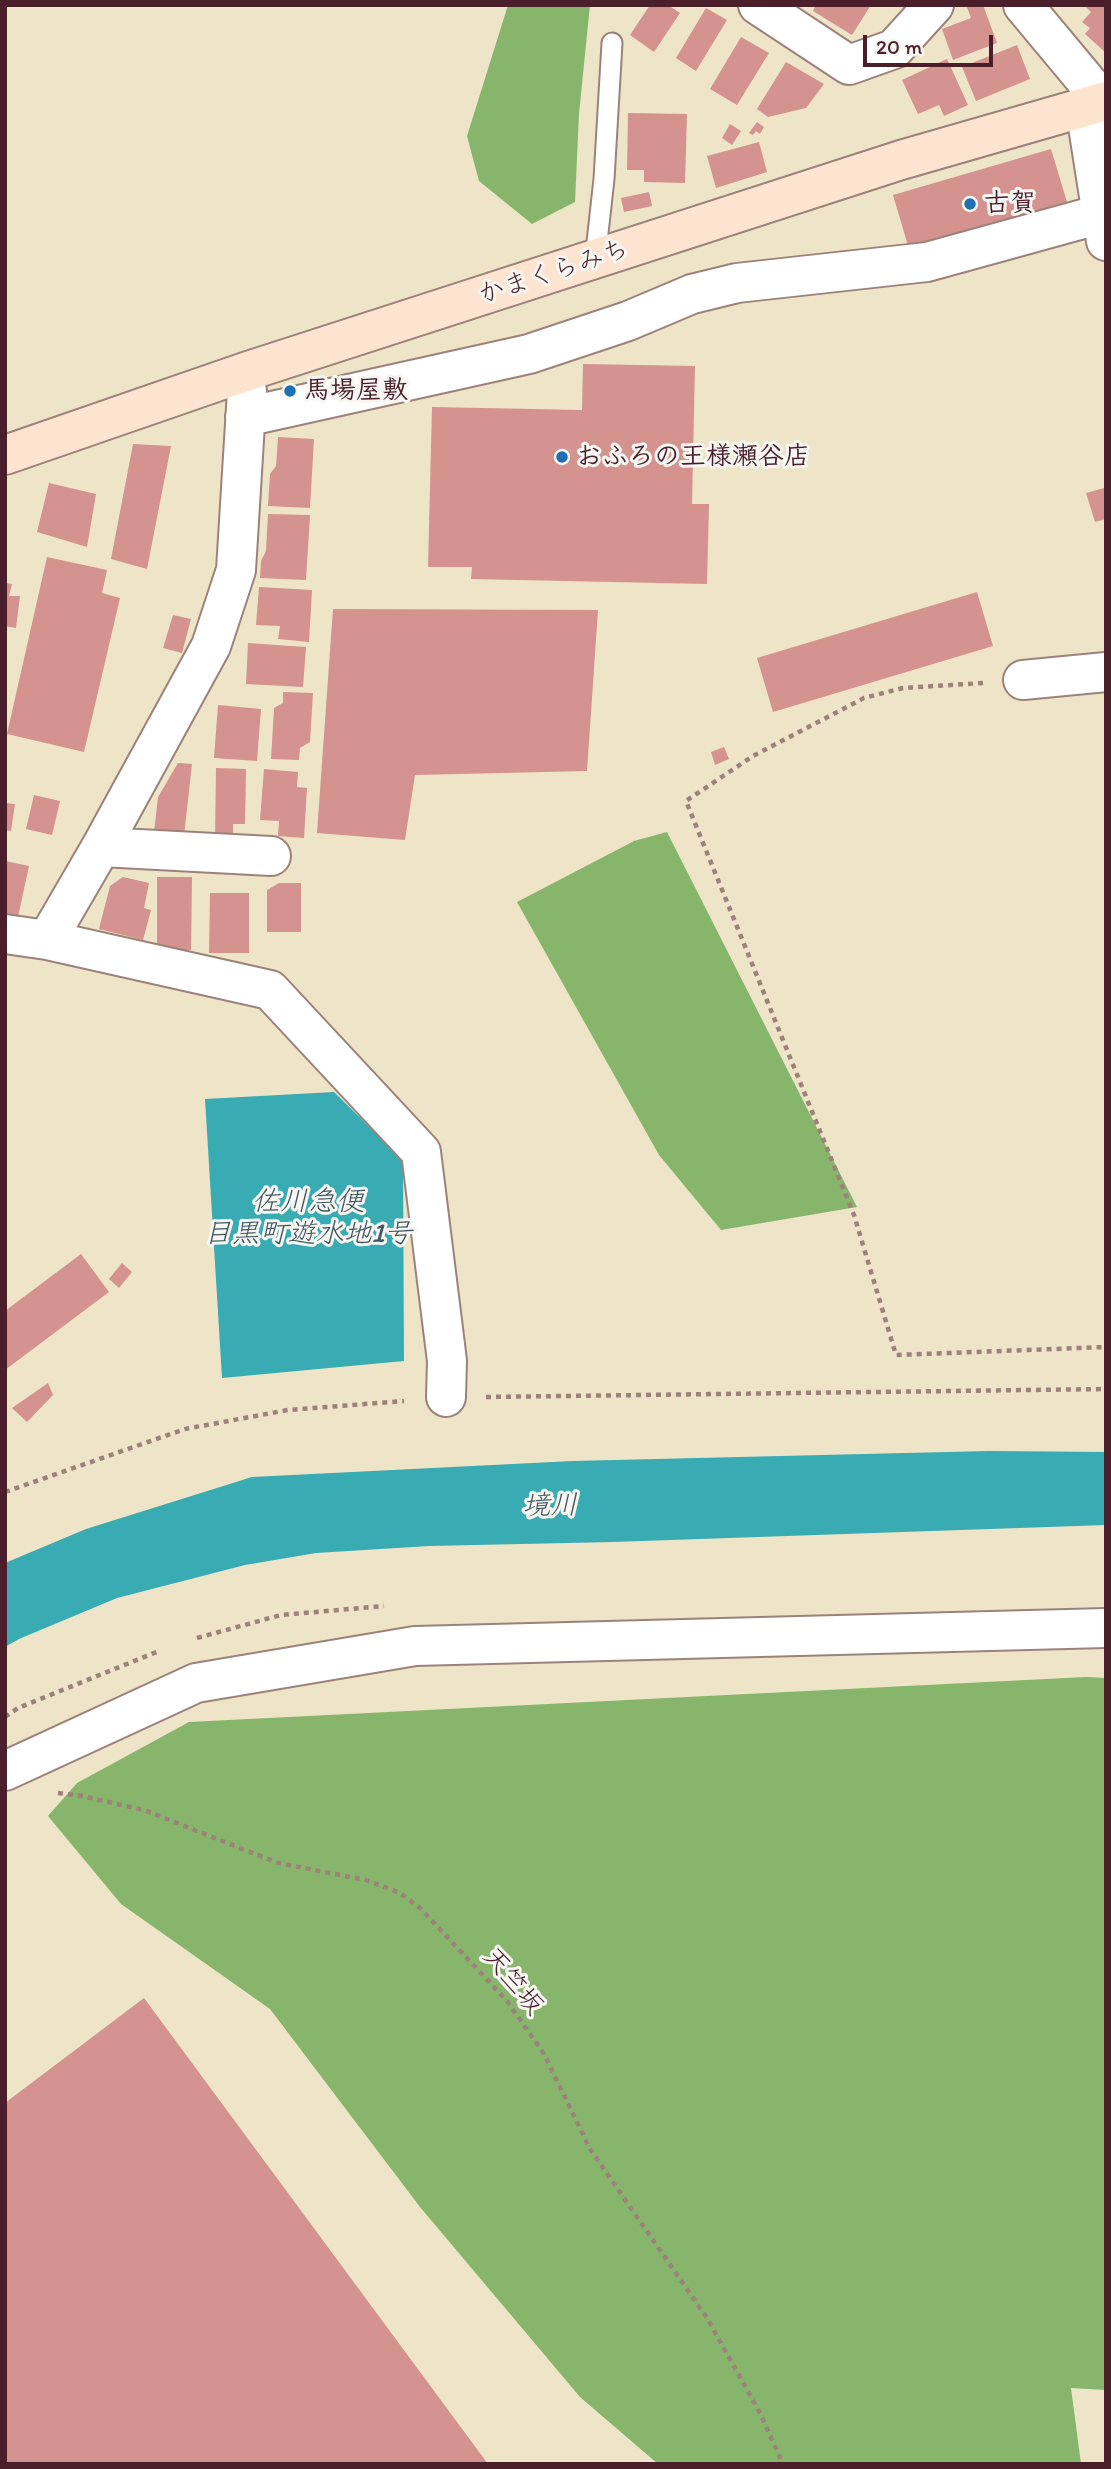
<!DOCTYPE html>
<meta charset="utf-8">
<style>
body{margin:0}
#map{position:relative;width:1111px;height:2469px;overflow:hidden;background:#eee4c8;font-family:Itim,sans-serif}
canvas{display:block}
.frame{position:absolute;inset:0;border:7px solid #4a1f2b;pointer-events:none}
.scale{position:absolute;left:863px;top:35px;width:130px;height:32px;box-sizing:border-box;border:4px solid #4a1f2b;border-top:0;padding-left:9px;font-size:21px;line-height:24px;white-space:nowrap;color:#4a1f2b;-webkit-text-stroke:5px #f6f6f2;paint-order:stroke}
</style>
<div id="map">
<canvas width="1111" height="2469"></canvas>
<div class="frame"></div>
<div class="scale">20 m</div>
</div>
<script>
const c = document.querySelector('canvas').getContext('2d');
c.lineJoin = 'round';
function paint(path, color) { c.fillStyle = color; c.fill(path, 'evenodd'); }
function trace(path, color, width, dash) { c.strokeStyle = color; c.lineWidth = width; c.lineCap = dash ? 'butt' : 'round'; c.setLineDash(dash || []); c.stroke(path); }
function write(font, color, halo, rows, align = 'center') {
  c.font = font + ' Itim,"Klee One",sans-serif'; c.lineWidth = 6; c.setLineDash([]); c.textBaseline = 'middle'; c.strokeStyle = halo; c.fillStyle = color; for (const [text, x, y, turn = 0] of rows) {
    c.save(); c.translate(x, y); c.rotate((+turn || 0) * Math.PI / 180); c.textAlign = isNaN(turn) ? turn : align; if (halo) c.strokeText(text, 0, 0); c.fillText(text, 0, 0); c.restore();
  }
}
paint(new Path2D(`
 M508 5H590L579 114 575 202 532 224 479 181 467 136Z
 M667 832 857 1207 721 1230 659 1155 517 902 634 841Z
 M1086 1677 1106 1678V2390L1071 2388 1081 2464H658L580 2397 420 2207 270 2009 121 1904 48 1816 77 1783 189 1722Z`), '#88b56c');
paint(new Path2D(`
 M334 1092 403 1160 404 1361 222 1378 205 1099Z
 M989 1451 1106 1452V1525L613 1542 429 1546 316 1553 245 1565 117 1598 19 1639 5 1647V1563L86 1529 252 1477 573 1461Z`), '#39abb2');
paint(new Path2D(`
 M650 5H668L680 13 654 52 630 35Z
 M816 5H871L852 35 813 11Z
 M972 5H983L997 43 953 60 942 29 971 18 967 7Z
 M1084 5H1106V53L1085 34 1090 28 1082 22 1091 12Z
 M706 8 727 20 696 71 676 58Z
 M741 37 769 53 737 105 710 89Z
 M1017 45 1030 79 976 101 962 67Z
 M947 59 968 105 944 116 939 105 918 114 902 80Z
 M786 62 824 84 806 108 768 117 757 109Z
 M628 113 687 114 685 183 644 182V170H627Z
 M757 122 764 127 760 134 756 131 753 135 749 133Z
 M730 124 741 131 732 145 722 138Z
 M759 142 767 172 716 188 707 156Z
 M1051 149 1067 202 909 249 893 195Z
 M649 192 652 206 624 212 621 198Z
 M583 364 695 366 692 504H709L707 584 471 579 472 567H428L432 407 582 410Z
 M278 437 314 439 310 508 268 506 270 474 276 466Z
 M133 444 171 446 147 569 111 559Z
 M49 483 96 494 87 547 37 532Z
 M1104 488 1106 519 1095 522 1086 493Z
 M268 514 310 515 306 580 260 578 261 561 266 551Z
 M47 557 107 570 102 593 120 598 84 752 7 734Z
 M5 583 12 584 9 596H20L16 628 5 626Z
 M259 587 312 590 309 642 278 639 280 626 256 625Z
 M977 592 993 646 773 712 757 658Z
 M333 609 598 610 587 771 415 775 405 840 317 833Z
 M173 615 191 619 182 653 163 648Z
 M248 643 306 647 303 687 246 684Z
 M283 692 313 693 310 742 300 748 299 760 271 759 274 708 283 703Z
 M218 705 261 709 257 761 214 758Z
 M724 747 729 759 715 765 711 752Z
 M178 763 192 764 184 836 154 832 158 797Z
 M216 768 246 769 245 824H233V840H215Z
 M264 769 298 772 297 787 307 788 304 838 278 836 279 821 260 820Z
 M34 795 60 801 52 835 26 829Z
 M5 803 15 804 11 831 5 830Z
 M5 861 29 866 18 917 5 914Z
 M123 877 149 883 144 908 151 910 143 940 99 929 110 886Z
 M157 877H192L191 950H157Z
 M279 883H301V932H267V890Z
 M210 893H249V953H209Z
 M81 1254 109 1292 5 1370V1311Z
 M122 1263 132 1272 119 1288 109 1279Z
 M48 1383 53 1395 27 1422 12 1408Z
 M144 1998 488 2464H5V2103Z`), '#d4938e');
const lane = new Path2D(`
 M595 260 604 179 612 43`);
const street = new Path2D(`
 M758 5 849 65 894 49 934 5
 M1023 5 1103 101
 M1085 107 1106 241
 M245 417 529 354 628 321 692 294 737 283 927 262 1101 214
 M1023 680 1106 672
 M101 847 271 856
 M5 934 47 940 270 990 421 1152 447 1361 446 1397
 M47 940 101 847 211 646 236 570 247 391
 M5 1771 196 1683 415 1646 1106 1628`);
const secondary = new Path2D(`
 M5 455 248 371 901 160 1106 101`);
trace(lane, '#9c827a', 23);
trace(street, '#9c827a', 42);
trace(secondary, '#9c827a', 42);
trace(new Path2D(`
 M983 683 903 688 864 698 753 756 686 801 854 1215 896 1355 1106 1347
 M486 1397 1106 1389
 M5 1492 185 1429 288 1410 404 1401
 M197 1638 281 1615 384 1606
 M5 1717 18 1708 159 1651
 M58 1793 82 1796 144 1810 278 1863 366 1880 400 1893 420 1908 507 2001 544 2054 590 2149 707 2318 760 2413 783 2464`), '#9c827a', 4.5, [5, 5]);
trace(lane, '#fff', 19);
trace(street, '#fff', 38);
trace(secondary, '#fde4d1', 38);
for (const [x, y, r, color] of [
 [970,204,7,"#1f6fb2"],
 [290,391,7,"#1f6fb2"],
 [562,457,7,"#1f6fb2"]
]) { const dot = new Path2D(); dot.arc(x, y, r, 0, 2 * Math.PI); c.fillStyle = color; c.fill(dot); trace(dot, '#f6f6f2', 2.5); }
write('bold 26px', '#4a1f2b', '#f6f6f2', [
 ["古賀",984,204],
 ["馬場屋敷",304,391],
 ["おふろの王様瀬谷店",576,457]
], 'left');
write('26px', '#4a1f2b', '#f6f6f2', [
 ["かまくらみち",554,273,-18],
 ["天竺坂",512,1982,50]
]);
write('italic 28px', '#435761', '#f6f6f2', [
 ["佐川急便",308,1203],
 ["目黒町遊水地1号",308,1235],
 ["境川",550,1507,-1]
]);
</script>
